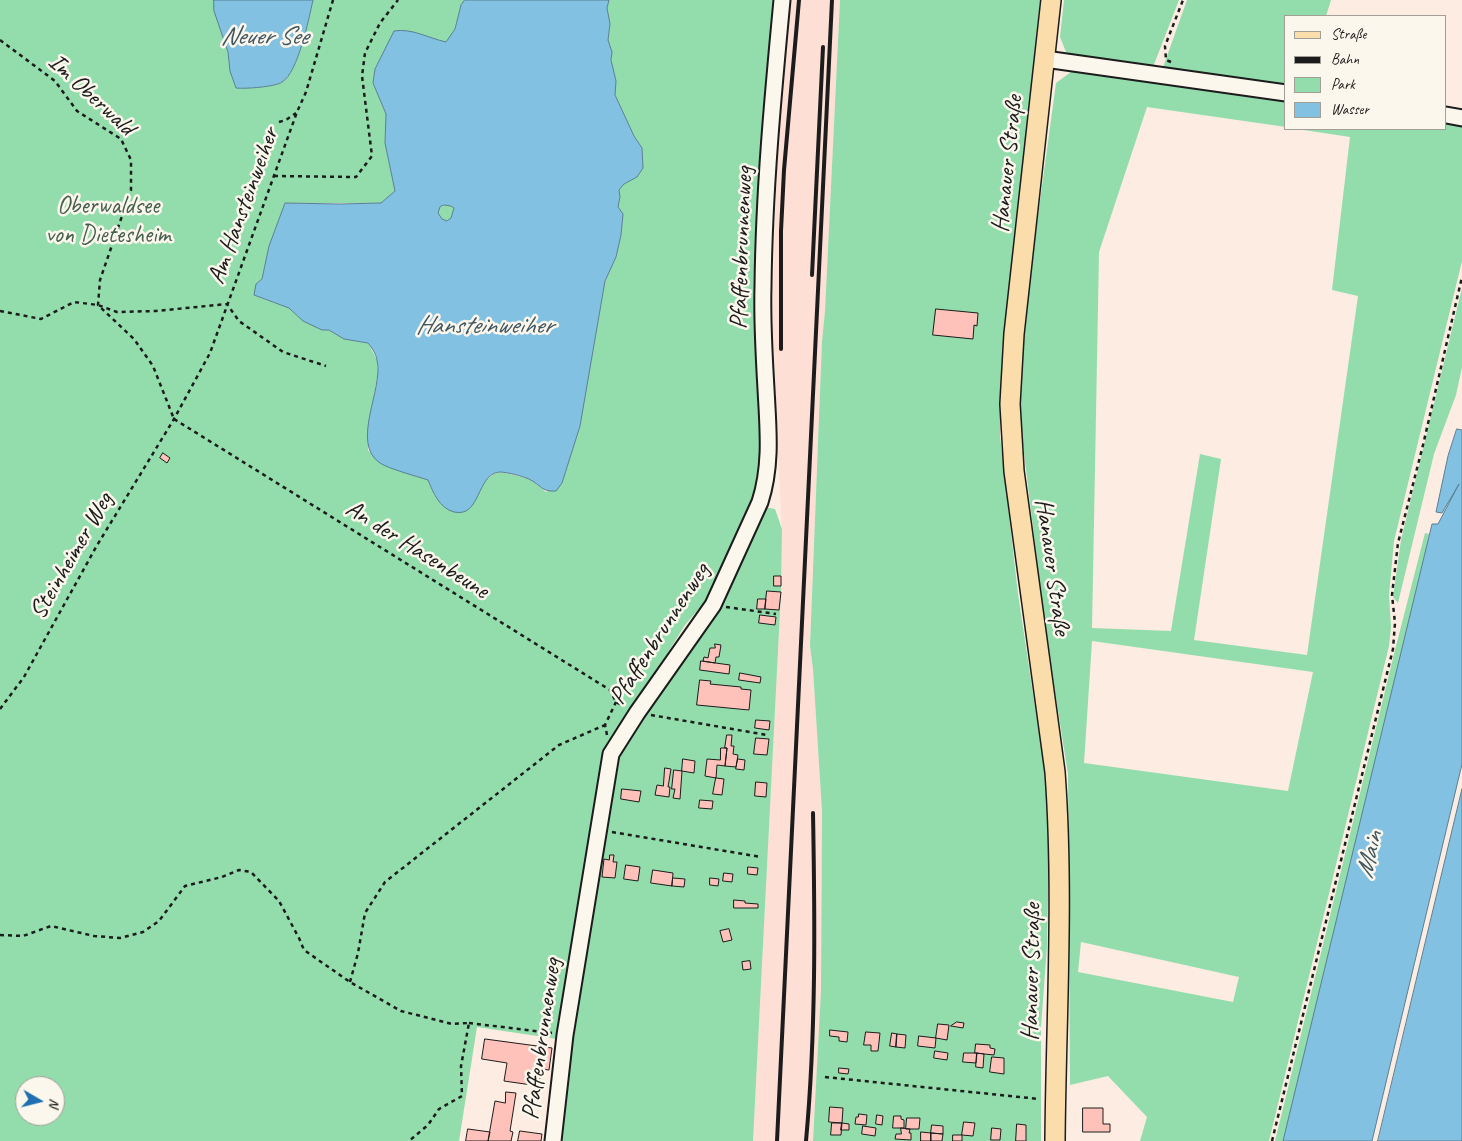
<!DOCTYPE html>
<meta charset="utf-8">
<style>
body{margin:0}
#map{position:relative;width:1462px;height:1141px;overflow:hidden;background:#fcece2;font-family:Caveat,sans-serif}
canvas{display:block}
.legend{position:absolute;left:1284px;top:15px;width:162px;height:115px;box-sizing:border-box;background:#fbf7ec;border:1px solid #a29f99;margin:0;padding:6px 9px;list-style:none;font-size:15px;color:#1c1c1c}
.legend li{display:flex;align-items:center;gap:10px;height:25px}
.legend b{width:25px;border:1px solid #a29f99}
.north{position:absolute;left:15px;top:1076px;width:50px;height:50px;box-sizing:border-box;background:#fbf7ec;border:1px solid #a29f99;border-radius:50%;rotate:98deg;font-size:14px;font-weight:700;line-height:20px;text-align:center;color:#1c1c1c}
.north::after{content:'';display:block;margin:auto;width:18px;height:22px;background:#1f6fb2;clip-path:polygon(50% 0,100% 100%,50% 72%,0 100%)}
</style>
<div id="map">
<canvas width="1462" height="1141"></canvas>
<ul class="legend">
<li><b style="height:6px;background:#faddab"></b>Straße</li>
<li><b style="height:6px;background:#1c1c1c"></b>Bahn</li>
<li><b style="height:14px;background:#93dcac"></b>Park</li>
<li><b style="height:14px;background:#82c1e2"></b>Wasser</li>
</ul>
<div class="north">N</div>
</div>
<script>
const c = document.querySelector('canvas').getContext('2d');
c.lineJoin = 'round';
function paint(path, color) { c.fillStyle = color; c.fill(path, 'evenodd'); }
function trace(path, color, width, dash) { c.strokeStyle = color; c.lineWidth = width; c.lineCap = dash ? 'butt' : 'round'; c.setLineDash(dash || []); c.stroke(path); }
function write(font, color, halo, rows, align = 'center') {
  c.font = font + ' Caveat,sans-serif'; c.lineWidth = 5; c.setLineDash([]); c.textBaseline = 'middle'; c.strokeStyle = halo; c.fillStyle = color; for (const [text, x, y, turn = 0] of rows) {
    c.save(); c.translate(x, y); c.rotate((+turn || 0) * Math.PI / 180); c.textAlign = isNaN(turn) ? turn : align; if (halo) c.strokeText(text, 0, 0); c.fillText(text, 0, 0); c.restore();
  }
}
paint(new Path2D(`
 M791 0H840L825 311 822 341 810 646 813 669 822 811 821 990 813 1141H753L781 592 782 528 772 349 778 114Z`), '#fddfd6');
paint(new Path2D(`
 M0 0H214C215 17 223 33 227 49 231 63 231 74 236 88 245 89 274 87 282 82 298 73 309 18 313 0H465L461 5 455 29 446 43 430 38 417 33 385 51 375 69 373 83 386 114 385 143 395 191 381 203H285L269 246 262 279 256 284 261 298 289 308 303 321 329 330 344 339 368 343 377 360 378 373 369 423 368 450 380 463 428 480 436 498 449 510 479 492 486 480 494 474 501 472 530 479 546 492 562 483 580 426 605 281 616 257 621 235 623 214 618 207 620 197 619 190 624 184 637 177 643 168 642 148 634 136 615 95 616 81 611 60 612 52 608 40 610 24 607 8 609 0H775L764 103 759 199 764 468 756 500 749 503 715 590 685 625 609 746 557 1039 477 1027 459 1141H0ZM25 1086H55V1116H25Z
 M840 0H1040L1005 333 1000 403V436L1018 594 1046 780 1049 851 1047 946 1041 1027V1141H813L821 990 822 811 813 669 810 646 822 341 825 311Z
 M1064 0H1179L1153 67 1079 60 1066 52 1060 37Z
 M1187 0H1331L1326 16H1286V89L1161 73Z
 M1075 69 1286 99V127L1147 107 1099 252 1092 628 1171 631 1200 454 1221 459 1194 640 1307 655 1358 296 1332 290 1350 137 1297 129H1446V120L1462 122V261L1394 541 1389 595 1391 627 1389 646 1269 1141H1140L1147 1117 1108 1076 1070 1085 1068 774 1046 635 1021 428V371L1033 253 1056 83ZM1092 641 1313 672 1288 791 1084 763ZM1081 942 1239 977 1233 1002 1078 972Z
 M444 205 451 206 454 208 451 219 447 221 442 219 438 213 440 207Z
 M1462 288V367L1456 395 1434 454 1398 603 1393 597 1401 540Z
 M764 507 775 509 782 529 781 592 753 1141H558L594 884 618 758 721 601Z
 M1425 533 1429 534 1423 564 1298 1083 1283 1141H1275L1395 650Z`), '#93dcac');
const water = new Path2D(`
 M214 0H313C309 18 298 73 282 82 275 87 245 89 236 88L230 71 228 52 214 11Z
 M465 0H609L607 8 610 24 608 40 612 52 611 60 616 81 615 95 634 136 642 148 643 168 637 177 624 184 619 190 620 197 618 207 623 214 621 235 616 257 605 281 580 426 562 483 556 491C541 492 541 485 529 479 522 476 507 472 499 472 476 475 481 518 454 512 439 508 433 492 428 480 416 476 389 469 380 463 350 443 384 389 377 360 376 354 372 348 368 343L344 339 329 330H322L303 321 289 308 254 295 256 284 262 279 269 246 285 203 340 204 381 203 395 191 385 143 386 114 373 83 375 69 394 31C412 28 428 38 446 42L455 29 461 5ZM444 205 451 206 454 208 451 218 447 221 442 219 438 213 440 207Z
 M1457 429 1462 430V764L1372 1141H1283L1432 524H1438L1459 484 1442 513 1436 512 1448 456Z
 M1462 789V1141H1378Z`);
paint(water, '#82c1e2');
trace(water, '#597f93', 1);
const building = new Path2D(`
 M936 309 978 313 977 326 974 325 973 339 933 335Z
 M163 453 170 458 167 463 160 458Z
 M774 576H781V586H774Z
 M767 591 781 592 779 610 765 609Z
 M758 599H766L765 609H757Z
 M760 615 776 617 775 625 759 623Z
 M715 644 721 645 719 657H716L715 663 703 661 704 657 708 658 710 648H715Z
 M701 661 730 665 729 674 700 670Z
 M740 673 761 677 760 683 739 680Z
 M700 680 711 681 710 684 741 687V689L751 690 749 710 697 705Z
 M756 720 770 721 769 730 755 728Z
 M727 735H732L731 746H734L733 754 738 755 736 767 725 766 727 748H725Z
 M756 738 769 739 767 755 754 754Z
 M721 748H727L725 766 717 765 716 778 705 776 707 759 720 760Z
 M683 759 695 761 694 773 682 771Z
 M738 759 745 760 744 770 736 769Z
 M665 768 671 769 668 787H670L669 797 655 795 657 785 663 786Z
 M674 770 682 771 680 799 673 798 675 789H672Z
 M716 778 724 779 722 795 713 794Z
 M756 782 767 783 766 797 755 796Z
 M622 789 641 791 639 802 621 799Z
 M700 800 713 801 712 809 699 808Z
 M610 855H614L613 862H617L615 878 602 877 604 859 609 860Z
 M626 865 640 867 638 881 624 879Z
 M748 867 758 868 757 875 748 874Z
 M653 870 673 873 672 886 651 883Z
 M724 873 733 874 732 882 723 881Z
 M673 878 685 879 684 887 672 886Z
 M710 878 719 879 718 886 710 885Z
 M734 900 745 901V903L758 904V908H734Z
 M729 929 732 940 723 942 720 931Z
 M750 961 751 969 743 970 742 962Z
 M957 1022 964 1023 963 1028 951 1026Z
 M938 1024 949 1025 947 1040 936 1038Z
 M830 1030 848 1032 847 1042 839 1041V1037L830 1036Z
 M866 1032 880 1033 878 1051H871V1045H864Z
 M892 1033 897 1034 896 1047 890 1046Z
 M897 1034 906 1035 905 1048 896 1047Z
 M919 1036 936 1038 935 1048 918 1046Z
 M485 1039 552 1048 549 1070 541 1069 539 1086 504 1081 507 1063 482 1059Z
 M976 1044 990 1045V1048L995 1049 994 1055 975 1053Z
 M935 1051 948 1053 947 1060 934 1058Z
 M964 1053H977L976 1063 963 1062Z
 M977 1053 984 1054 983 1068 976 1067Z
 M992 1057 1004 1058V1074L990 1072Z
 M839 1068 849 1069 848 1074 839 1073Z
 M506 1092 516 1093 510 1131 513 1132 511 1141H488L495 1101 505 1103Z
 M830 1107 843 1108 842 1123 829 1122Z
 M1083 1108H1103V1124H1110V1132H1083Z
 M859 1114 867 1115 866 1125 855 1124 856 1117H858Z
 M877 1115 883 1116 882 1125 876 1124Z
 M894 1116H901V1119L904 1120V1128H893Z
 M907 1118H920L919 1129H906Z
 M964 1122 975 1123 973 1136 962 1135Z
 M832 1123H842L841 1135H831Z
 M842 1123 849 1124V1130H841Z
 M1017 1124 1026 1125V1141H1016Z
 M932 1125 943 1126V1134L931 1133Z
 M863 1126 876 1128 875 1136 862 1134Z
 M901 1128 910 1129 909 1133H911V1140L895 1139 896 1134H901Z
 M992 1128 1001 1129 1000 1140H991Z
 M468 1129 490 1132 488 1141H466Z
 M520 1131 542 1134 541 1141H518Z
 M921 1132 931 1133V1141H921Z
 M931 1133 943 1134 942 1141H931Z
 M953 1135H962V1141H953Z`);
paint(building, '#fec2bb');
trace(building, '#1c1c1c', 1);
const minor = new Path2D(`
 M1045 59 1286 93
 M1446 115 1462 118
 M553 1141 565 1035 611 754 637 713 713 605 760 502C772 465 768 428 766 389 764 355 762 321 763 287 764 191 773 95 782 0`);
const major = new Path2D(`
 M1051 0 1014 334 1010 404 1014 471 1055 772C1064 895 1056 1018 1055 1141`);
trace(minor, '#1c1c1c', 19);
trace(major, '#1c1c1c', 22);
trace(new Path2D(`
 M0 40 55 81 77 111 121 139 131 160V190L100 280 98 305 134 339 153 366 174 419
 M1171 62 1166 60 1165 46 1183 0
 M279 122 286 120 296 113
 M274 176 356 177 372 156 362 76 365 53 380 23 398 0
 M0 311 41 319 74 302 98 305 117 312 156 311 227 304 239 321 283 352 326 366
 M174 419 610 690 616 702 624 706
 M726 607 776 614
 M0 709 24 677 96 547 174 419 210 353 297 112 306 92 333 0
 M651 715 767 735
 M607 735 605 725 616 702
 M612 832 761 857
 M0 935 23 936 51 926 94 936 120 938 143 932 159 921 185 886 222 877 239 870 251 872 279 901 299 938 304 950 350 982 401 1011 452 1024 469 1023 461 1066 462 1096 439 1109 428 1125 409 1141
 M350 982 358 953 365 913 385 882 559 745 605 725
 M469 1023 552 1033
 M825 1077 1039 1099
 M1272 1141 1393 649 1395 623 1392 595 1398 543 1423 445 1462 277`), '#1c1c1c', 2.5, [4, 4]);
trace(minor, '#fbf7ec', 15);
trace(major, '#faddab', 19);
trace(new Path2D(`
 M812 275 823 47
 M781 349V231L784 170 799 0
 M777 1141 832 0
 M806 1141C816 1032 815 923 813 813`), '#1c1c1c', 4);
write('25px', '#1c1c1c', '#fbf7ec', [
 ["Im Oberwald",91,95,43],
 ["Hanauer Straße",1008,164,-84],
 ["Am Hansteinweiher",244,206,-70],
 ["Pfaffenbrunnenweg",742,248,-88],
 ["An der Hasenbeune",417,550,32],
 ["Steinheimer Weg",72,556,-60],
 ["Hanauer Straße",1052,567,82],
 ["Pfaffenbrunnenweg",660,634,-57],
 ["Hanauer Straße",1032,972,-89],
 ["Pfaffenbrunnenweg",542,1039,-82]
]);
write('25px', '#465f4e', '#fbf7ec', [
 ["Oberwaldsee",108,206],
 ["von Dietesheim",108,235]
]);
write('italic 26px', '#405661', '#fbf7ec', [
 ["Neuer See",264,37],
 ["Hansteinweiher",484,326],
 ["Main",1370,855,-77]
]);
</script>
